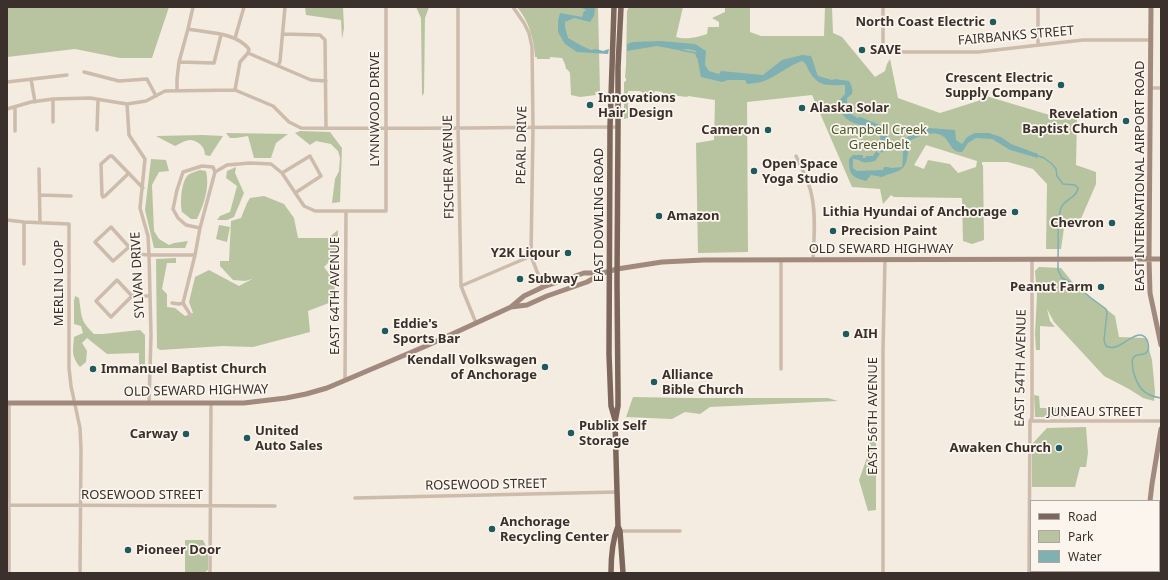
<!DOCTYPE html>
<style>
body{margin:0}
#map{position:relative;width:1168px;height:580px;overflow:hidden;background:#f4ebe1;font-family:"Noto Sans",sans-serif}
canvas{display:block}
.frame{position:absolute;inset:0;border:8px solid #3b302b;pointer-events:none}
.legend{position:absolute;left:1030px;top:500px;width:130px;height:72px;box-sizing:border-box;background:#fbf5ee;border:1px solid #aea6a0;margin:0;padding:5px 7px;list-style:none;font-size:12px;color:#3b302b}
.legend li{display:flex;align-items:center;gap:8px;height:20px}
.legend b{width:20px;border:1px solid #aea6a0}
</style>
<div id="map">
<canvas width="1168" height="580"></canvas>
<div class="frame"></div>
<ul class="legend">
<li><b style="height:5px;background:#7d675c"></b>Road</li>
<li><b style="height:11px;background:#b8c4a0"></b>Park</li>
<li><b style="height:11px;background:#7fb0b2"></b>Water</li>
</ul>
</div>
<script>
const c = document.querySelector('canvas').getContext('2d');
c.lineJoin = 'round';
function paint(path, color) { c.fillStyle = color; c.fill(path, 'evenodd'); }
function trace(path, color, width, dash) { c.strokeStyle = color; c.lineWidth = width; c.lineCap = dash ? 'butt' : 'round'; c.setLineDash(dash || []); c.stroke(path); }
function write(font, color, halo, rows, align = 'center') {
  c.font = font + ' "Noto Sans",sans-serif'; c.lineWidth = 3.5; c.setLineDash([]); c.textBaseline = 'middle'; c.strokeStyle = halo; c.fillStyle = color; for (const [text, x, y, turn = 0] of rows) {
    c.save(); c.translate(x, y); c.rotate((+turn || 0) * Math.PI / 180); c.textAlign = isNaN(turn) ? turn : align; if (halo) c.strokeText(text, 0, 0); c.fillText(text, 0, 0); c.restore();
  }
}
paint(new Path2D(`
 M7 7H169L152 58H120L75 49 7 57Z
 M305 7H343L344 28 342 39 341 20 306 15Z
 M416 7H429L425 18 424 93 422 96 421 18Z
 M517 7H598L600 92H595L596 95 580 97 571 95 570 73 568 70 566 69 565 64 562 58 550 57V59H537V57H535C534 39 529 21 517 7Z
 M629 7H683L676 37C685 40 699 37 707 34L708 27H719V22L712 18 725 12V7H750V32L761 36H824L825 7H832L833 33 842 37 875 77 885 71 887 64 890 59 898 98 940 113 978 101 986 96 1053 116 1077 119 1076 165 1096 172V184L1080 221 1064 228 1061 249H1046L1047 184 1033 169 1008 162H982V165H983L984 240 972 244 963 241 962 198 894 197 891 195 883 204 880 189 852 187 812 95 747 102 748 252 698 253 696 143 714 140 715 100 688 96 687 97 663 94 662 92 655 91 650 99H644L643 93 640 91H628V118L624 119V82L626 81V78H625L626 66 627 11ZM926 145 977 161 976 167 958 173 950 164 928 160 924 169 914 165Z
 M300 131 330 132 342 148 340 202 332 203 335 179 339 171 340 158 338 151 331 144 316 141 310 145 295 133Z
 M226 133 288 134 276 143 271 158H254L248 136 236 138H230Z
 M203 135 223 136 210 156 205 155C205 147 199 141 190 140 186 140 179 144 175 146L156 136Z
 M151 159 166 160 169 171 159 172 152 185 154 231 159 239 169 245 174 243 188 241 185 248H154L145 210Z
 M236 167 235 173 244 193 234 217 227 220H217L220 216 230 212 237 186 226 178 227 171Z
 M200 170 206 171C210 187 204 204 197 219H191L182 212C180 203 181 182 188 175 191 173 196 171 200 170Z
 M264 196 284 204 294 218 298 238H328L338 230 337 254 324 267 335 282 334 301 308 311 310 332 253 347 223 346 160 350 157 348 156 259 176 258V263H167L162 289 167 294V307L175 308 185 316 193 313 189 302 195 277 209 270 239 286 252 279 245 281 233 280 220 266V261H229L231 221 241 218 247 203 250 198Z
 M219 225 230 227 227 242 216 239Z
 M1039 267 1061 268 1074 284 1115 316 1119 337 1146 338 1152 360 1155 392 1154 401 1143 398 1129 389 1104 376 1054 322 1047 309 1050 321 1055 327 1040 326V350H1036L1035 334 1037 295 1035 271Z
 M75 296 79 298C82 318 80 320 94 334H103L140 330 145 335V370L139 371V353L107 354 87 338 82 343 87 351 86 362 80 367C71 356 73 351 74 337L83 333 81 326 74 324V301Z
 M1034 395 1039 396 1040 408H1074L1075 417H1035Z
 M633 397 687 398H828L838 401 710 407 700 414 685 412 672 419 626 417Z
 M876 424V510L868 511 859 480 869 452 870 435 872 425Z
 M1086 427 1088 453 1086 467H1080L1075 487H1032V444L1047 428Z
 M185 540H203L208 550V570L204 573H185Z`), '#b8c4a0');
paint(new Path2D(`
 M580 7H593L595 9 594 16 590 22 574 18 565 22V27L568 38 582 46 591 50 596 49 603 51 609 49 608 54 577 52 565 44 558 32V21L560 13 582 17 584 11H586V10Z
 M660 41 695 44 706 51 705 65 709 71 719 74 721 71 763 75 782 60 802 55 811 56C814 62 815 69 818 76L832 80 835 79 849 81C852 86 853 89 852 94L847 98C847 108 848 112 857 118L860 117 880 125 888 138V145L882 153 877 148C881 142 883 137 876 132V130C858 123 842 125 838 102L845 94V85C828 85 819 88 809 71 807 67 806 63 802 61 788 66 777 76 764 81 759 83 753 83 747 84L745 80H728L722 82 701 77 696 51 688 49 678 50 657 46 627 51V44L633 42Z
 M929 128 955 130 956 140 962 144 967 137 975 133H989L1001 137 1011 144 1035 153H1037L1038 158 1010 150 992 139 976 138 968 143 962 152C953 153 951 145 946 139 937 128 918 136 908 142 908 152 909 167 898 171 892 174 887 174 882 177L871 175 866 181C851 177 849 174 849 159L853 155H863V158H865L866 156H873L876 151 880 154 875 161C869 162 863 164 859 160L853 159V168L857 171 883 170 884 167H888L891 168 902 167C903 160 903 154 903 148 905 134 917 129 929 128Z`), '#7fb0b2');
trace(new Path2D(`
 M680 50 696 53 697 57
 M1036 155 1044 158 1052 164 1056 169 1057 176 1063 184 1075 185 1078 188C1077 197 1066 199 1062 206 1056 215 1059 246 1058 257
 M1058 261V270L1062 278 1077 286 1091 298 1106 309 1107 313 1104 340 1106 346C1119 354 1134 328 1145 337 1148 340 1150 348 1147 352 1144 356 1136 353 1133 358 1131 361 1133 367 1133 370 1137 387 1144 396 1161 398`), '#7fb0b2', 1.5);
trace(new Path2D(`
 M458 7V127L461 286 476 323
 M513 7 524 23 529 33 532 47 533 128 531 256 543 287
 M883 7V52H978L1083 40H1150
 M1038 7V45
 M188 29C209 33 235 32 249 49L248 53
 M283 34 320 35 325 40 326 128
 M235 38 244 7
 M179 62 214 63 221 35
 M278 66 280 61 285 7
 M84 72 119 81 147 79 156 96
 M31 79 35 102
 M7 82 67 75
 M1150 88H1161
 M177 90V79L179 62 188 29 193 7
 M235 90 240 62 248 53 311 80 326 81
 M127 104 129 135 145 159 140 208 148 236 149 255 151 335 149 403
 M15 107V131
 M7 109 31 102 53 99 90 98 127 104 146 101 165 91 235 90 273 106 289 122 301 128C407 129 512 127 618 127
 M53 122V99
 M97 130 98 100
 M796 156C802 169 810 183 812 197 816 217 814 240 813 260
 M39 169 40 222
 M129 173 105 196 103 197 102 195 101 164 110 156H112L143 188
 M282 173 310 156 321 176 295 193
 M40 195 71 196
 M7 220 24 222 69 224V368L71 386 80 428 81 449 80 573
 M200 228 186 225 178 218 173 209 177 190 183 172 202 166 213 167 215 172
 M129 247 113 261 95 242 111 227 129 247 137 254 149 255H195
 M781 260V369
 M24 264V222
 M461 286 531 256
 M132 296 111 317 96 301 117 280 132 296H150
 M172 303 179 304 183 303
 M183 303 195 255 200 228 215 172 227 165 250 163 271 164 282 173 304 206 315 211H386V7
 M183 303 191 316
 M345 380 346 212
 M9 403V573
 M1030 421H1161
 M355 498 617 492
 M9 505 275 506
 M620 531H680
 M210 573 211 403
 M883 573V350L885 259
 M1029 573 1030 421 1032 418V259`), '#cdbbac', 3.5);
trace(new Path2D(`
 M1151 7 1149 259 1150 293 1161 345
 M511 307 524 296 543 287 584 273H601
 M7 403H244L286 398 306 394 327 388 426 346 511 307 527 305 547 296 587 282 603 273 617 269 662 262 704 260 1161 259
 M1150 501 1152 484 1161 429
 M1149 573V571`), '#a18a7d', 5);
trace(new Path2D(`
 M614 7 610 127 609 354 611 406 615 420
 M621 7 618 67V127L617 283 618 394V406L615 422 618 526 620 531 623 573
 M611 573C611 557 612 541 618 526`), '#7d675c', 5.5);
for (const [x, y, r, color] of [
 [993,22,4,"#1f5a5e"],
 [862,50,4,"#1f5a5e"],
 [1061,85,4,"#1f5a5e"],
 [590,105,4,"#1f5a5e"],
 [802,108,4,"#1f5a5e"],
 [1126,121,4,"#1f5a5e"],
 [768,130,4,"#1f5a5e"],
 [754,171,4,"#1f5a5e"],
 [1015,212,4,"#1f5a5e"],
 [659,216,4,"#1f5a5e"],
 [1112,223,4,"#1f5a5e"],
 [833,231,4,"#1f5a5e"],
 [568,253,4,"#1f5a5e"],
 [520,279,4,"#1f5a5e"],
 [1101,287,4,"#1f5a5e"],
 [385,331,4,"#1f5a5e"],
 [846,334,4,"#1f5a5e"],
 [545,367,4,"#1f5a5e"],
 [93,369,4,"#1f5a5e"],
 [654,382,4,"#1f5a5e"],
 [571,433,4,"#1f5a5e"],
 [186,434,4,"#1f5a5e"],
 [247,438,4,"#1f5a5e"],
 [1059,448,4,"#1f5a5e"],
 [492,529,4,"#1f5a5e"],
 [128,550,4,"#1f5a5e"]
]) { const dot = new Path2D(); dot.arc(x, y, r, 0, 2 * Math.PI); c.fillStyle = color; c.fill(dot); trace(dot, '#fbf5ee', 1.5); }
write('bold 13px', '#3b302b', '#fbf5ee', [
 ["North Coast Electric",985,22,"right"],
 ["SAVE",870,50],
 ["Crescent Electric",1053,78,"right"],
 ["Supply Company",1053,93,"right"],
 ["Innovations",598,98],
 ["Hair Design",598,113],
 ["Alaska Solar",810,108],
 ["Revelation",1118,114,"right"],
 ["Baptist Church",1118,129,"right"],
 ["Cameron",760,130,"right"],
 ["Open Space",762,164],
 ["Yoga Studio",762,179],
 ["Lithia Hyundai of Anchorage",1007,212,"right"],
 ["Amazon",667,216],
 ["Chevron",1104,223,"right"],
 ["Precision Paint",841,231],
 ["Y2K Liqour",560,253,"right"],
 ["Subway",528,279],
 ["Peanut Farm",1093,287,"right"],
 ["Eddie's",393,324],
 ["Sports Bar",393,339],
 ["AIH",854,334],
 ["Kendall Volkswagen",537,360,"right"],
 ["of Anchorage",537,375,"right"],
 ["Immanuel Baptist Church",101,369],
 ["Alliance",662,375],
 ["Bible Church",662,390],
 ["Publix Self",579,426],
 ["Storage",579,441],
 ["United",255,431],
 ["Auto Sales",255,446],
 ["Carway",178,434,"right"],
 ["Awaken Church",1051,448,"right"],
 ["Anchorage",500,522],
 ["Recycling Center",500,537],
 ["Pioneer Door",136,550]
], 'left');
write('13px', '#3b302b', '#fbf5ee', [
 ["FAIRBANKS STREET",1016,36,-5],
 ["LYNNWOOD DRIVE",375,109,-90],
 ["PEARL DRIVE",522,145,-89],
 ["FISCHER AVENUE",449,167,-91],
 ["EAST INTERNATIONAL AIRPORT ROAD",1140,176,-90],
 ["EAST DOWLING ROAD",599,215,-90],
 ["OLD SEWARD HIGHWAY",881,249],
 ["SYLVAN DRIVE",138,275,-93],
 ["MERLIN LOOP",59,283,-90],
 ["EAST 64TH AVENUE",335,296,-90],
 ["EAST 54TH AVENUE",1021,368,-89],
 ["OLD SEWARD HIGHWAY",196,391,-1],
 ["JUNEAU STREET",1095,412],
 ["EAST 56TH AVENUE",873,416,-90],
 ["ROSEWOOD STREET",486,485,-1],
 ["ROSEWOOD STREET",142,495]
]);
write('13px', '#4a5a2e', '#fbf5ee', [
 ["Campbell Creek",879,130],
 ["Greenbelt",879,145]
]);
</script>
